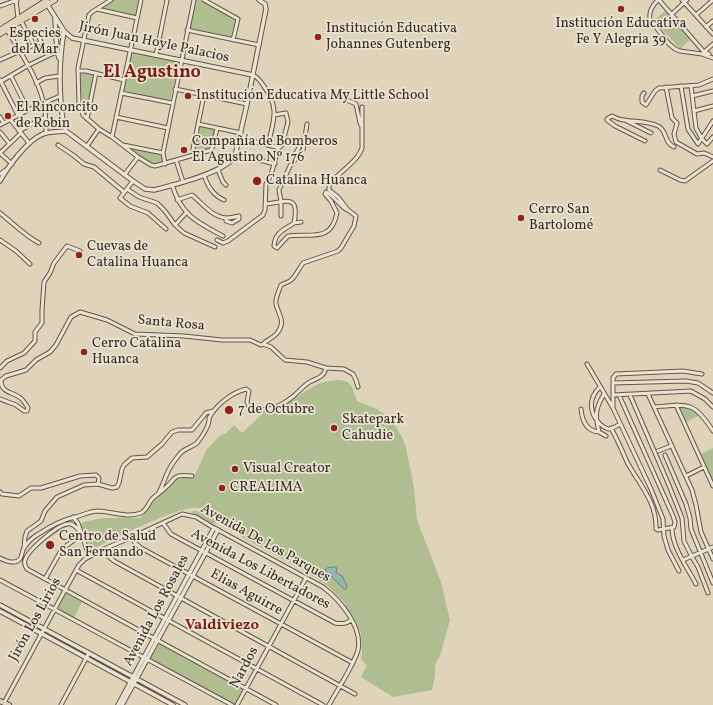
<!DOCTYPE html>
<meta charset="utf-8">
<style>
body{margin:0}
canvas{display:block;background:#dfd4b9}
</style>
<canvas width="713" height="705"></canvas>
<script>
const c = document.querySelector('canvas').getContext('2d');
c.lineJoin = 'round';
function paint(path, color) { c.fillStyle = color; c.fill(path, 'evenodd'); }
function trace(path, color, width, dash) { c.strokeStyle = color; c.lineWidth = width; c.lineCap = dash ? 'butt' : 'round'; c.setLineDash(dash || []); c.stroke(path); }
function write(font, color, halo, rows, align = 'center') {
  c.font = font + ' Vollkorn,serif'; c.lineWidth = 3.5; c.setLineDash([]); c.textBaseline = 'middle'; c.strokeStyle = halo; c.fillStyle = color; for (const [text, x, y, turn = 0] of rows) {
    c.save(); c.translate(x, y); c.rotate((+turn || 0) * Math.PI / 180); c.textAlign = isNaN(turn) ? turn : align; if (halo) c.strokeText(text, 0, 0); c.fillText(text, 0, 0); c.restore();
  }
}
paint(new Path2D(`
 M113 0H139L136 16 102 9V7Z
 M195 0H200L235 20 231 37 190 28Z
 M665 11 670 17 659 26 654 20Z
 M671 17 691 39 680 49 660 27Z
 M135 52 178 62V65L171 97 169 101 124 91V87L131 55Z
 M82 72 94 74 88 107 86 109 82 106 80 75Z
 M200 126 216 129 212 146 210 149 198 151 195 147Z
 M132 147 162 153 163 159 161 164 155 165 151 164 131 150Z
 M340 380 348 382 352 387 357 401 377 409 387 416 396 427 402 437 406 448 414 488 417 520 441 582 450 620 440 656 435 665V676L432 690 393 697 361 677 367 666 361 659 362 651 361 633 344 602 328 586 301 569 245 539C239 535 237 531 233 526 229 523 203 509 198 508 182 504 112 540 93 549L90 547 81 526 83 522 103 518H141L155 500 176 479 194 477 207 449 221 435 225 434 234 425 242 433C250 426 257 418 265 412 271 408 281 408 288 403 308 391 314 381 340 380Z
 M680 406 692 408 700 415 686 422 679 407Z
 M713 448V482L701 454Z
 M194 511H198L217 521 214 525 192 513V512Z
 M65 593 82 602 74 618 57 609Z
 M159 643 243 689 234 705 150 659Z`), '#b0bd91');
const water = new Path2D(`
 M335 567 337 568 336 573 342 576 347 586 346 589H344L325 570 327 568Z`);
paint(water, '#93b8b0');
trace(water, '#6f8077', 1);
const minor = new Path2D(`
 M16 0 18 18
 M111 0 92 12 89 15 78 68 79 103 83 115 99 129 112 137 138 157 151 165 155 166 211 150 213 146 217 128
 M204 0 238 19 233 40
 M658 0C652 6 649 11 650 19L668 43 675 49 680 51 702 54 713 58
 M659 0 704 52 709 54
 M682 0 713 34
 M0 6 17 0
 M97 9 137 18
 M672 14 687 0
 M696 15 713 0
 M21 21 34 45
 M706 27 713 21
 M7 30C21 53 42 84 45 111 46 118 46 126 46 133
 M187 30 259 45
 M704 52 713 44
 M156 55 167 0
 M0 60 41 42 37 33 30 36
 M78 71H86L124 80
 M253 75C259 78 262 83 265 88 280 109 273 122 268 145
 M11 76 28 110
 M0 80 18 115
 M0 82 27 66 58 51
 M36 83 45 78 59 76
 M681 86 688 129 698 144 713 121
 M691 86 696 128 702 139 707 144 713 137
 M666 87 672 118 677 123 674 134 676 142 697 154 704 153 713 157
 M175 89 247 104
 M121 93 172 103
 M644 93 642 96V102L646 105 655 91 659 88 699 85 713 79
 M692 96 713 91
 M344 99 356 104 360 123 362 127
 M694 111 713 106
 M0 117 3 122
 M116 117 168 128
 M10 119 29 143
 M87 119 96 73
 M627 121 651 133
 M198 124 241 133
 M0 125 28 110 60 96
 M19 131 45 117
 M0 132 9 143
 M112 137 141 0
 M239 138 276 147 278 149
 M645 141 615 126 607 120V119L612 116C616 118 620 120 624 120 635 122 647 121 658 126 667 130 664 143 674 147
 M58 145 73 155 84 164 94 167 124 192
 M123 145 163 153
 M87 146 99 129
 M0 153 21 133
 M0 153 12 164
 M236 154 275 164
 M195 155 193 149 204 95
 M294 155C300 150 299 142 305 138
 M176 160 183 182
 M165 164 163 153 194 0
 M218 170 223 182 226 185
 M660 170 680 180 685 181 713 161
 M0 174 6 170
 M125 174 138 157
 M204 175C208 187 213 195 224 200
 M133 181 120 198 130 206 148 213 166 229
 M172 185C182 216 197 222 223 236
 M127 189 139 197 157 203 165 211 175 225 184 233 215 247
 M326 192C334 196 339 205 347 210
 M177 200 192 195C202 203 212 217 226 218 230 218 235 217 239 216
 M265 204C286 202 300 193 294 223 284 230 275 232 274 246L277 248 288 236C311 233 331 243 337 213L331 201 325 194 326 192
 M0 213C13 223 25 236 39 243
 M281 216V201L279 190 290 166 303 150 307 124
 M226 218V221L232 223 239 219V216
 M294 223 301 222
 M175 225 186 213
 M0 240 16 251 30 264
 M217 240 223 243 228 241 263 215 265 210 266 184 271 175 278 149 282 145 288 122 286 113 274 115
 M263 344C268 339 275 337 278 332 286 321 278 314 276 304 275 298 279 291 281 285L290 281 294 277 303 263 338 251 341 248 354 226 356 216 348 210 338 197 329 190V185C337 173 357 163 362 148V107
 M587 364 613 408 651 489 663 519 664 536 668 550 679 571
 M0 368 7 361 24 353 35 341V332L42 323V310L44 282 50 273 54 263 67 246 80 251
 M613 383 686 381 698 383 713 393
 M600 387C588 398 589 413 600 424 602 426 605 428 608 429 612 429 617 426 620 424
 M604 394C595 409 595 415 599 432L606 436
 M648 394 692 490 696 505 701 532 713 559
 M613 395 691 391 705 399 713 407
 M630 395 668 483 682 518 684 541 692 557 698 567 708 593
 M0 399 16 405 24 411H27L28 408C25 403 23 399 19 397 12 392 0 392 1 380L6 376 26 370 36 360 50 352 56 345 71 317 80 312 107 320 135 334 184 336 222 340H250L261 345 263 344 271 347 285 360 307 362 326 368 344 369 353 374 356 380 358 387
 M676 405 713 486
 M613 406V378L616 374 683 371 702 374
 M654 407C688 404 694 401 713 431
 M581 409C582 420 586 431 599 432
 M611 428C617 439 622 450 627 462 639 484 657 502 656 529L658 530 674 527 675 522 673 516 619 395
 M658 451 671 446
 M665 455 686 504 690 518 691 529 713 583
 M686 476 704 467
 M0 492 2 494 19 496 31 488H41L80 476 96 475 99 478 98 484
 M158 494C164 484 166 472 173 463 176 459 179 454 183 451 188 448 193 446 197 443 202 437 210 425 209 418 216 405 231 393 246 389L249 391 247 402 249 407C263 414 280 407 291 398 297 394 302 387 308 383 316 378 324 378 326 368
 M73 517 78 523 89 556
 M163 523 171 534 335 623C342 624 346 624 351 620
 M672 528C672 547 687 567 696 584
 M218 530 323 587C340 600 363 627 358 650 354 665 337 690 329 705
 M81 532C78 530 75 525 71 524 61 521 28 550 25 560 24 563 25 566 27 569L276 705
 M132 537 135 543 141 548 353 663
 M24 548 25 537 27 531 41 521 45 511 57 497 84 485 98 484 112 488 117 487 119 483 122 469 124 465 132 458 147 457 162 444 172 432 178 430H192L206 413 213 411
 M104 549 107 555 114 561 355 694
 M0 558C5 561 15 565 20 559 22 556 22 551 24 548 27 543 32 538 37 535 49 527 61 520 75 517 84 515 89 511 99 511 112 512 128 518 141 513 146 511 149 503 152 499 156 495 160 493 164 489 178 478 170 474 192 476
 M683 560 713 547
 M76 570 323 705
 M45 579 62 549 82 534
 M0 580 232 705
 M4 703 65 590 79 565 85 559 104 549 132 537 182 514 196 517 214 528
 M61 705 89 653
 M237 705 306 578`);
const tertiary = new Path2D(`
 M47 4 64 31 72 38 253 75
 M55 19 57 51 59 58
 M64 31C60 55 59 78 61 103 62 113 62 122 66 131L133 181 145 189 154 190C174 185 224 173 235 156L247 104 266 9 265 4 259 0
 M0 181C7 168 27 141 41 135 48 131 58 132 66 131
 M0 605 185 705
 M0 611 173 705
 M118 705 214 528 218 530 122 705`);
const primary = new Path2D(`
 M0 30 47 0
 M0 34 55 0
 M0 701 9 705`);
trace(minor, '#625548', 5);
trace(tertiary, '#625548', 5.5);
trace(primary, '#392b22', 6);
trace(minor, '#eae3d2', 3);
trace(tertiary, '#eae3d2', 3.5);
trace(primary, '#dfd4b9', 4.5);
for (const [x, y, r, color] of [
 [621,9,4,"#8f2418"],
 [35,19,4,"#8f2418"],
 [318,37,4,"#8f2418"],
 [188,96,4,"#8f2418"],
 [8,116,4,"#8f2418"],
 [184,150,4,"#8f2418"],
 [257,181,5,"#8f2418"],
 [521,218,4,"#8f2418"],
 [79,255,4,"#8f2418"],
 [84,352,4,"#8f2418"],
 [229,410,5,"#8f2418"],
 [334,428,4,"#8f2418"],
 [235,469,4,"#8f2418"],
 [222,488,4,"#8f2418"],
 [50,545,5,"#8f2418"]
]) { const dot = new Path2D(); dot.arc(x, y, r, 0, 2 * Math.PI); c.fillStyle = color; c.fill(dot); trace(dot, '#eae3d2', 1.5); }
write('14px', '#392b22', '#eae3d2', [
 ["Institución Educativa",621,24,"center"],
 ["Fe Y Alegria 39",621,40,"center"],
 ["Institución Educativa",326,29],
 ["Johannes Gutenberg",326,45],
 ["Especies",35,34,"center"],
 ["del Mar",35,50,"center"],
 ["Institución Educativa My Little School",196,96],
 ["El Rinconcito",16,108],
 ["de Robin",16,124],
 ["Compañía de Bomberos",192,142],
 ["El Agustino Nº 176",192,158],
 ["Catalina Huanca",266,181],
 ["Cerro San",529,210],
 ["Bartolomé",529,226],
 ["Cuevas de",87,247],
 ["Catalina Huanca",87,263],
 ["Cerro Catalina",92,344],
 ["Huanca",92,360],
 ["7 de Octubre",238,410],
 ["Skatepark",342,420],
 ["Cahudie",342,436],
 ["Visual Creator",243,469],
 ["CREALIMA",230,488],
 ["Centro de Salud",59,537],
 ["San Fernando",59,553]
], 'left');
write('14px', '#392b22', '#eae3d2', [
 ["Jirón Juan Hoyle Palacios",154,43,12],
 ["Santa Rosa",171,324,5],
 ["Avenida De Los Parques",265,544,29],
 ["Avenida Los Libertadores",260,570,28],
 ["Elias Aguirre",246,593,29],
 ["Avenida Los Rosales",157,611,-62],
 ["Jirón Los Lirios",36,620,-61],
 ["Nardos",245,668,-62]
]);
write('bold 15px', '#7a1f14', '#eae3d2', [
 ["Valdiviezo",222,626]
]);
write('bold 18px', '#7a1f14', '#eae3d2', [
 ["El Agustino",152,74]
]);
</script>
